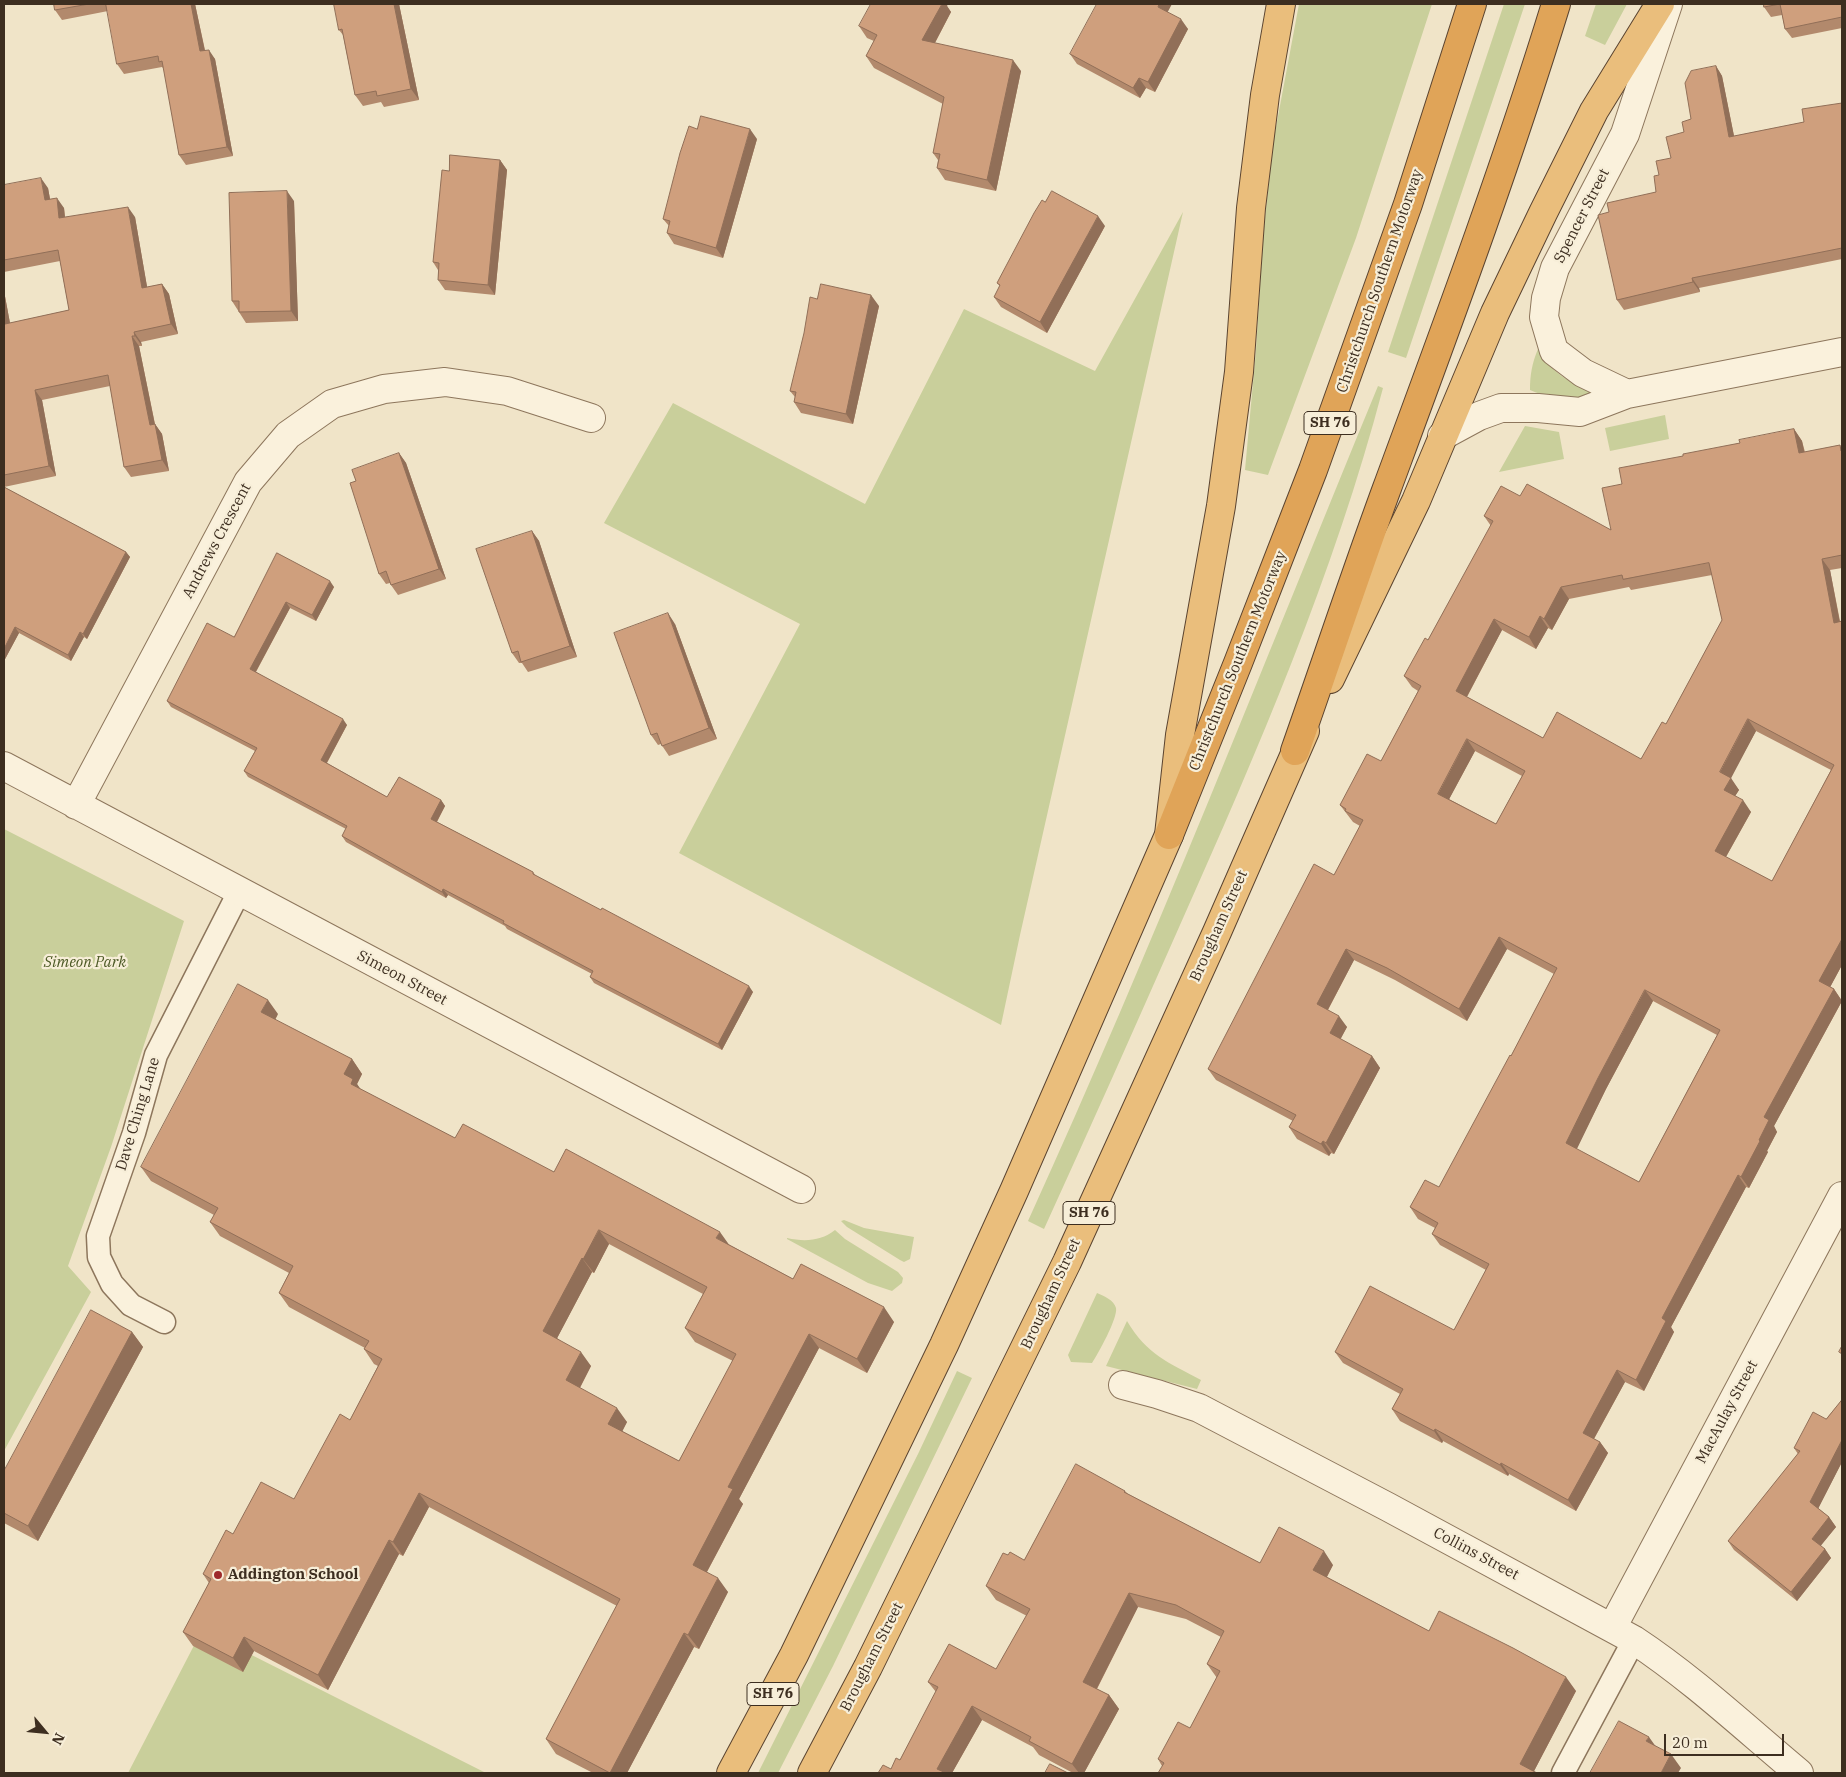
<!DOCTYPE html>
<style>
body{margin:0}
#map{position:relative;width:1846px;height:1777px;overflow:hidden;background:#f0e4c8;font-family:"IBM Plex Serif",serif}
canvas{display:block}
.frame{position:absolute;inset:0;border:5px solid #3d2e20;pointer-events:none}
.north{position:absolute;left:20px;top:1707px;width:50px;height:50px;-webkit-text-stroke:4px #f7eed8;paint-order:stroke;rotate:118deg;font-size:14px;font-weight:700;line-height:20px;text-align:center;color:#3d2e20}
.north::after{content:'';display:block;margin:auto;width:18px;height:22px;background:#3d2e20;clip-path:polygon(50% 0,100% 100%,50% 72%,0 100%)}
.scale{position:absolute;left:1664px;top:1734px;width:120px;height:22px;box-sizing:border-box;border:2px solid #3d2e20;border-top:0;padding-left:6px;font-size:15px;line-height:18px;white-space:nowrap;color:#3d2e20;-webkit-text-stroke:4px #f7eed8;paint-order:stroke}
</style>
<div id="map">
<canvas width="1846" height="1777"></canvas>
<div class="frame"></div>
<div class="north">N</div>
<div class="scale">20 m</div>
</div>
<script>
const c = document.querySelector('canvas').getContext('2d');
c.lineJoin = 'round';
function paint(path, color) { c.fillStyle = color; c.fill(path, 'evenodd'); }
function trace(path, color, width, dash) { c.strokeStyle = color; c.lineWidth = width; c.lineCap = dash ? 'butt' : 'round'; c.setLineDash(dash || []); c.stroke(path); }
function write(font, color, halo, rows, align = 'center') {
  c.font = font + ' "IBM Plex Serif",serif'; c.lineWidth = 4.5; c.setLineDash([]); c.textBaseline = 'middle'; c.strokeStyle = halo; c.fillStyle = color; for (const [text, x, y, turn = 0] of rows) {
    c.save(); c.translate(x, y); c.rotate((+turn || 0) * Math.PI / 180); c.textAlign = isNaN(turn) ? turn : align; if (halo) c.strokeText(text, 0, 0); c.fillText(text, 0, 0); c.restore();
  }
}
paint(new Path2D(`
 M1299 4H1432L1356 238 1268 475 1245 470 1256 350 1263 236 1273 143Z
 M1504 4H1525L1406 358 1388 352Z
 M1596 4H1627L1605 45 1585 36Z
 M1183 212 1020 935 1001 1025 679 853 800 624 604 523 673 403 865 504 964 309 1095 371Z
 M1538 349C1551 372 1569 383 1593 391L1592 398C1572 399 1549 399 1530 390 1530 375 1532 363 1538 349Z
 M1378 386 1383 388C1334 574 1258 750 1180 925 1135 1027 1090 1128 1044 1229L1028 1221C1153 947 1263 665 1378 386Z
 M1665 415 1669 439 1610 451 1605 428Z
 M1525 426 1559 432 1564 459 1499 472Z
 M4 829 184 921 111 1147 68 1266 91 1292 4 1451Z
 M844 1220 864 1228 914 1237 910 1259 904 1262 900 1260 847 1227 841 1221Z
 M835 1230 845 1239 898 1272 903 1278 902 1283 892 1291 868 1283 787 1239V1238C805 1242 821 1241 835 1230Z
 M1097 1293C1104 1296 1114 1300 1116 1308 1118 1318 1098 1354 1092 1363L1071 1362 1068 1355Z
 M1127 1321C1147 1355 1168 1362 1201 1380L1197 1389 1106 1366Z
 M957 1371 972 1378 833 1666 778 1773H758L918 1454Z
 M202 1630 486 1773H128Z`), '#c9cf9b');
const service = new Path2D(`
 M164 1322 131 1305 112 1284 99 1257 98 1236 134 1133 156 1055 239 892
 M1563 1773 1634 1640`);
const minor = new Path2D(`
 M1627 394 1583 373 1554 351 1544 317 1546 298 1555 268 1625 134 1668 4
 M1442 436 1479 416 1501 408H1538L1580 412 1627 394 1842 352
 M4 766 801 1189
 M76 805 248 482 288 435 332 404 384 389 445 382 507 391 591 418
 M1123 1385 1157 1394 1199 1408 1388 1507 1634 1640C1693 1679 1745 1728 1799 1773
 M1612 1628 1842 1196`);
const trunk = new Path2D(`
 M1330 679 1416 501 1495 313 1543 213 1594 111 1660 4
 M731 1773 794 1655 944 1345 1014 1191 1169 835 1180 735 1221 506 1239 372 1251 208 1265 95 1281 4
 M812 1773 868 1667 1067 1262 1217 932 1305 731`);
const motorway = new Path2D(`
 M1295 751C1326 663 1355 575 1387 488 1446 328 1506 167 1556 4
 M1169 835 1238 663 1313 470 1408 204 1472 4`);
trace(service, '#8d765c', 25);
trace(minor, '#8d765c', 30);
trace(trunk, '#5b4430', 30);
trace(motorway, '#5b4430', 30);
trace(service, '#faf1dc', 22);
trace(minor, '#faf1dc', 28);
trace(trunk, '#eabe7c', 28);
trace(motorway, '#e0a458', 28);
paint(new Path2D(`
 M54 4H195L205 50 215 59 233 156 186 165 179 155 164 69 162 67 124 74 117 64 108 11 62 20 55 10Z
 M334 4H399L419 100 384 107 381 102 363 106 355 95 343 35 339 30Z
 M1764 4H1842V28L1792 38 1785 29 1782 15 1771 17 1764 7Z
 M947 6 951 12 935 43 1021 71 996 191 945 180 937 168 938 160 933 153 943 104 874 68 866 56 874 41 867 38 859 26Z
 M1167 12 1188 29 1155 92 1146 88 1140 98 1077 64 1070 54Z
 M1716 66 1722 76 1734 136 1804 122 1842 103V259L1699 288 1700 292 1624 310 1617 300 1609 212 1656 192 1659 175 1671 158 1691 119Z
 M757 139 723 258 674 244 667 233 669 226 663 219Z
 M500 160 507 170 495 295 445 290 438 280V270L433 262Z
 M4 185 48 188 50 199 64 208 65 217H135L147 287 162 284 169 294 178 334 141 342 142 346H139L155 424 162 434 169 471 131 477 124 467 110 386 42 400 56 476 4 487V291L10 323 69 310 60 261 4 272Z
 M294 201 298 321 246 323 232 301Z
 M1105 226 1047 333 1001 307 994 297 1000 286 997 283Z
 M817 299 879 306 853 424 801 413 794 402 795 397 790 391Z
 M1794 429 1802 441 1805 452 1840 445 1842 449V568L1830 570 1840 621H1842V965L1830 987 1834 989 1842 1001 1774 1126 1777 1132 1767 1151 1768 1152 1749 1188 1746 1187 1671 1327 1674 1332 1644 1391 1625 1382 1594 1439 1600 1442 1608 1453 1576 1511 1509 1474 1508 1476 1443 1441 1442 1443 1400 1421 1392 1409 1400 1394 1343 1363 1335 1352 1454 1330 1486 1270 1440 1245 1432 1234 1435 1228 1418 1219 1410 1207 1439 1187 1511 1056 1554 974 1507 949 1467 1021 1395 980 1354 960 1328 1010 1347 1027 1340 1039 1372 1056 1380 1068 1334 1154 1331 1153 1329 1156 1297 1139 1289 1127 1293 1121 1216 1080 1208 1069 1334 875 1360 826 1353 822 1340 805 1381 761 1418 691 1412 687 1404 676 1428 640 1491 526 1484 516 1520 496 1611 530 1622 484 1683 456 1740 443ZM1712 575 1722 620 1666 724 1641 759 1543 738 1467 697 1502 630 1536 649 1548 628 1552 630 1569 599 1629 587 1631 590ZM1756 731 1831 770 1772 881 1726 857 1751 812 1735 796 1739 790 1730 778ZM1475 751 1522 776 1496 824 1449 799ZM1653 1001 1717 1035 1639 1182 1576 1149 1606 1089Z
 M399 453 406 463 446 579 398 595 391 585 390 583 386 584 379 574 356 481Z
 M4 487 126 552 130 557 87 639 84 637 71 661 19 633 4 661Z
 M532 531 539 541 577 657 528 672 522 663H519L512 653Z
 M277 553 334 587 316 621 290 608 256 672 347 725 327 763 387 797 441 800 445 806 437 822 533 872 536 876 753 992 722 1050 594 983 590 977 592 974 507 929 505 926 448 895 446 898 346 842 342 836 346 829 248 777 244 771 255 751 171 707 167 701 234 637Z
 M675 624 717 739 669 756 661 744 658 745 651 735Z
 M278 1014 275 1020 352 1059 362 1074 357 1084 360 1089 455 1138 554 1172 728 1244 793 1279 894 1322 867 1373 819 1348 739 1499 743 1504 707 1572 728 1592 699 1649 694 1647 627 1773H593L556 1754 546 1739 617 1606 429 1507 403 1556 399 1554 328 1690 254 1651 243 1672 193 1646 183 1632 209 1583 203 1574 233 1534 294 1499 350 1420 378 1366 374 1364 364 1349 365 1348 289 1307 279 1293 289 1273 220 1236 210 1222 214 1215 151 1181 141 1167ZM609 1244 703 1294 685 1328 695 1342 733 1361 679 1461 622 1431 627 1422 580 1388 591 1366 557 1338 592 1272 594 1273Z
 M132 1332 143 1347 38 1541 4 1523V1471Z
 M1842 1400V1462L1818 1508 1829 1517 1836 1527 1820 1546 1825 1549 1831 1558 1797 1601 1734 1550 1728 1541 1798 1454 1794 1448 1826 1419Z
 M1125 1491 1128 1494 1260 1563 1333 1565 1327 1577 1429 1631 1576 1691 1534 1771 1162 1766 1158 1759 1190 1728 1217 1678 1207 1664 1221 1637 1186 1619 1138 1607 1097 1689 1109 1695 1119 1709 1084 1773H1073L1039 1755 1033 1747 982 1720 952 1773H878L891 1769 900 1760 936 1692 928 1682 996 1669 1027 1616 996 1600 986 1586 1008 1555 1024 1560Z`), '#b2896c');
paint(new Path2D(`
 M191 4H195L207 61 200 51Z
 M394 4H399L419 100 411 89Z
 M942 4H948L947 6 951 12 930 52 922 40Z
 M1159 4H1172L1165 17 1158 7Z
 M1181 19 1188 29 1155 92 1148 82Z
 M209 50 215 59 233 156 227 147Z
 M1013 60 1021 71 996 191 987 180Z
 M1716 66 1722 76 1736 146 1729 137Z
 M1139 78 1146 88 1140 98 1133 88Z
 M750 129 757 139 723 258 716 248Z
 M500 160 507 170 495 295 488 285Z
 M41 178 48 188 52 210 45 200Z
 M287 191 294 201 298 321 291 311Z
 M57 198 64 208 66 228 59 218Z
 M128 207 135 217 149 298 142 288Z
 M1098 216 1105 226 1047 333 1040 322Z
 M1692 278 1699 288 1700 292 1693 282Z
 M162 284 169 294 178 334 171 324Z
 M4 291 12 334 5 324 4 319Z
 M871 295 879 306 853 424 846 414Z
 M134 332 141 342 142 346 135 336Z
 M132 336 139 346 157 435 150 425Z
 M35 390 42 400 56 476 49 466Z
 M155 424 162 434 169 471 162 460Z
 M1794 429 1802 441 1807 465 1799 453Z
 M399 453 406 463 446 579 439 569Z
 M532 531 539 541 577 657 570 646Z
 M126 552 130 557 87 639 83 634Z
 M1822 559 1830 570 1842 634 1834 623Z
 M330 581 334 587 316 621 312 615Z
 M1561 587 1569 599 1552 630 1544 619Z
 M286 602 290 608 254 675 250 669Z
 M668 613 675 624 717 739 709 728Z
 M1540 616 1548 628 1536 649 1529 637Z
 M1494 619 1502 630 1464 702 1456 691Z
 M15 627 19 633 4 661V649Z
 M80 632 84 637 71 661 68 655Z
 M343 719 347 725 325 766 321 760Z
 M1748 719 1756 731 1728 784 1720 772Z
 M1467 739 1475 751 1446 805 1438 794Z
 M1731 778 1739 790 1732 801 1724 790Z
 M441 800 445 806 435 825 431 819Z
 M1743 800 1751 812 1723 862 1715 851Z
 M443 889 448 895 446 898 442 892Z
 M1499 937 1507 949 1467 1021 1459 1009Z
 M1842 939V965L1827 993 1819 981Z
 M1346 949 1354 960 1325 1015 1317 1004Z
 M749 986 753 992 722 1050 718 1044Z
 M1834 989 1842 1001 1774 1126 1777 1132 1767 1151 1768 1152 1749 1188 1741 1177 1759 1140 1764 1117Z
 M1645 990 1653 1001 1606 1089 1574 1155 1566 1143 1598 1078Z
 M268 1000 278 1014 271 1027 261 1012Z
 M1339 1016 1347 1027 1338 1044 1330 1033Z
 M1372 1056 1380 1068 1334 1154 1326 1143Z
 M352 1059 362 1074 357 1084 364 1094 361 1099 344 1074Z
 M1323 1141 1331 1153 1329 1156 1321 1144Z
 M1738 1175 1746 1187 1671 1327 1674 1332 1644 1391 1636 1380 1662 1318Z
 M599 1230 609 1244 594 1273 583 1259Z
 M720 1232 730 1246 716 1238Z
 M582 1258 592 1272 553 1346 543 1331Z
 M884 1307 894 1322 867 1373 857 1359Z
 M132 1332 143 1347 38 1541 28 1526Z
 M809 1334 819 1348 739 1499 743 1504 703 1579 693 1565 728 1487Z
 M581 1352 591 1366 576 1395 566 1380Z
 M1617 1370 1625 1382 1591 1444 1583 1433Z
 M617 1408 627 1422 619 1438 608 1424Z
 M1435 1429 1443 1441 1442 1443 1434 1431Z
 M1842 1440V1462L1817 1511 1810 1502Z
 M1600 1442 1608 1453 1576 1511 1568 1500Z
 M1501 1463 1509 1474 1508 1476 1500 1465Z
 M419 1493 429 1507 403 1556 393 1542Z
 M1829 1517 1836 1527 1819 1548 1812 1539Z
 M389 1540 399 1554 328 1690 318 1675Z
 M1825 1549 1831 1558 1797 1601 1791 1592Z
 M1324 1551 1333 1565 1323 1584 1313 1570Z
 M718 1578 728 1592 699 1649 688 1635Z
 M1129 1593 1138 1607 1093 1696 1083 1682Z
 M684 1633 694 1647 627 1773H610Z
 M244 1637 254 1651 243 1672 233 1658Z
 M1566 1677 1576 1691 1533 1773 1520 1764Z
 M1109 1695 1119 1709 1084 1773H1079L1072 1764Z
 M972 1706 982 1720 952 1773H940L937 1769Z
 M1649 1737 1659 1751 1646 1741Z
 M1671 1754 1681 1768 1678 1773H1661Z`), '#916f58');
const building = new Path2D(`
 M54 4H89L55 10Z
 M106 4H191L200 51 209 50 227 147 179 155 162 61 159 62 158 56 117 64Z
 M334 4H394L411 89 377 96 376 91 355 95 342 29 339 30Z
 M871 4H942L922 40 1013 60 987 180 937 168 940 154 933 153 944 97 866 56 877 35 859 26Z
 M1097 4H1159L1158 7 1181 19 1148 82 1139 78 1133 88 1070 54Z
 M1764 4H1842V17L1785 29 1780 4 1764 7Z
 M1716 66 1729 137 1804 122 1802 109 1842 103V248L1692 278 1693 282 1617 300 1598 215 1609 212 1607 203 1656 192 1654 176 1659 175 1656 161 1671 158 1666 137 1684 132 1682 122 1691 119 1685 83 1691 71Z
 M701 116 750 129 716 248 667 233 670 221 663 219 680 153 689 126 697 129Z
 M450 155 500 160 488 285 438 280 439 263 433 262 442 170 449 171Z
 M41 178 45 200 57 198 59 218 128 207 142 288 162 284 171 324 134 332 135 336H132L150 425 155 424 162 460 124 467 108 375 35 390 49 466 4 475V319L5 324 69 310 58 250 4 260V185Z
 M287 191 291 311 239 312V301H232L229 193Z
 M1052 191 1098 216 1040 322 994 297 1000 285 997 283 1034 213 1042 200 1045 202Z
 M821 284 871 295 846 414 794 402 796 392 790 391 804 333 810 297 817 299Z
 M1794 429 1799 453 1840 445 1841 451H1842V555L1822 559 1834 623 1842 621V939L1819 981 1834 989 1764 1117 1769 1120 1759 1140 1760 1141 1741 1177 1738 1175 1662 1318 1666 1321 1636 1380 1617 1370 1583 1433 1600 1442 1568 1500 1501 1463 1500 1465 1435 1429 1434 1431 1392 1409 1403 1389 1335 1352 1370 1286 1454 1330 1489 1264 1432 1234 1438 1223 1410 1207 1425 1180 1439 1187 1510 1055 1511 1056 1557 968 1499 937 1459 1009 1387 968 1346 949 1317 1004 1339 1016 1330 1033 1372 1056 1326 1143 1323 1141 1321 1144 1289 1127 1296 1115 1208 1069 1314 864 1334 875 1363 820 1345 811 1346 809 1340 805 1367 754 1381 761 1421 686 1404 676 1425 638 1428 640 1493 521 1484 516 1501 486 1520 496 1527 484 1611 530 1602 488 1622 484 1619 468 1683 456V454L1740 443 1739 440ZM1709 563 1722 620 1666 724 1662 722 1641 759 1557 712 1543 738 1456 691 1494 619 1529 637 1540 616 1544 619 1561 587 1622 575 1623 579ZM1748 719 1834 765 1772 881 1715 851 1743 800 1724 790 1731 778 1720 772ZM1467 739 1525 771 1496 824 1438 794ZM1645 990 1720 1030 1639 1182 1566 1143 1598 1078Z
 M399 453 439 569 391 585 386 571 379 574 350 483 356 481 352 470Z
 M4 487 126 552 83 634 80 632 68 655 15 627 4 649Z
 M532 531 570 646 521 662 518 651 512 653 476 549Z
 M277 553 330 581 312 615 286 602 250 669 343 719 321 760 387 797 399 777 441 800 431 819 533 872V874L601 910 602 908 749 986 718 1044 590 977 593 971 503 923 504 921 443 889 442 892 342 836 347 826 244 771 257 748 167 701 207 623 234 637Z
 M668 613 709 728 662 746 657 733 651 735 614 633Z
 M238 984 268 1000 261 1012 352 1059 344 1074 353 1079 351 1084 455 1138 463 1124 554 1172 566 1149 720 1232 716 1238 793 1279 801 1264 884 1307 857 1359 809 1334 728 1487 733 1489 693 1565 718 1578 688 1635 684 1633 610 1773 546 1739 620 1599 419 1493 393 1542 389 1540 318 1675 244 1637 233 1658 183 1632 211 1579 203 1574 226 1530 233 1534 261 1482 294 1499 340 1414 350 1420 382 1359 364 1349 369 1341 279 1293 293 1266 210 1222 218 1208 141 1167ZM599 1230 707 1287 685 1328 736 1354 679 1461 608 1424 617 1408 566 1380 581 1352 543 1331 582 1258 583 1259Z
 M91 1310 132 1332 28 1526 4 1513V1471Z
 M1842 1346V1354L1839 1352Z
 M1842 1400V1440L1810 1502 1829 1517 1812 1539 1825 1549 1791 1592 1728 1541 1800 1451 1794 1448 1813 1412 1826 1419Z
 M1076 1464 1125 1491 1124 1492 1260 1563 1279 1527 1324 1551 1313 1570 1429 1631 1439 1611 1513 1648 1566 1677 1520 1764 1537 1773H1158L1164 1763 1158 1759 1178 1722 1190 1728 1220 1671 1207 1664 1224 1631 1176 1605 1129 1593 1083 1682 1109 1695 1072 1764 1029 1741 1031 1737 972 1706 937 1769 946 1773H878L883 1765 891 1769 896 1758 900 1760 938 1687 928 1682 949 1644 996 1669 1030 1609 986 1586 1003 1553 1008 1555 1010 1552 1024 1560Z
 M1619 1721 1649 1737 1646 1741 1671 1754 1661 1773H1590Z
 M1050 1764 1068 1773H1045Z`);
paint(building, '#cf9f7d');
trace(building, '#916f58', 1);
for (const [x, y, r, color] of [
 [218,1575,5,"#9e2a2b"]
]) { const dot = new Path2D(); dot.arc(x, y, r, 0, 2 * Math.PI); c.fillStyle = color; c.fill(dot); trace(dot, '#f7eed8', 2); }
for (const [x, y, w] of [
 [1330,423,52],
 [1089,1213,52],
 [773,1694,52]
]) { const box = new Path2D(); box.roundRect(x - w / 2, y - 11.5, w, 23, 4); c.fillStyle = '#f7eed8'; c.fill(box); trace(box, '#3d2e20', 1); }
write('bold 14px', '#3d2e20', null, [
 ["SH 76",1330,423],
 ["SH 76",1089,1213],
 ["SH 76",773,1694]
]);
write('15px', '#3d2e20', '#f7eed8', [
 ["Spencer Street",1582,216,-63],
 ["Christchurch Southern Motorway",1380,281,-71],
 ["Andrews Crescent",217,541,-62],
 ["Christchurch Southern Motorway",1238,661,-68],
 ["Brougham Street",1219,926,-66],
 ["Simeon Street",402,978,28],
 ["Dave Ching Lane",138,1114,-73],
 ["Brougham Street",1051,1294,-65],
 ["MacAulay Street",1727,1412,-62],
 ["Collins Street",1476,1554,28],
 ["Brougham Street",872,1657,-63]
]);
write('italic 15px', '#4d5a26', '#f7eed8', [
 ["Simeon Park",85,963]
]);
write('bold 15px', '#3d2e20', '#f7eed8', [
 ["Addington School",228,1575]
], 'left');
</script>
